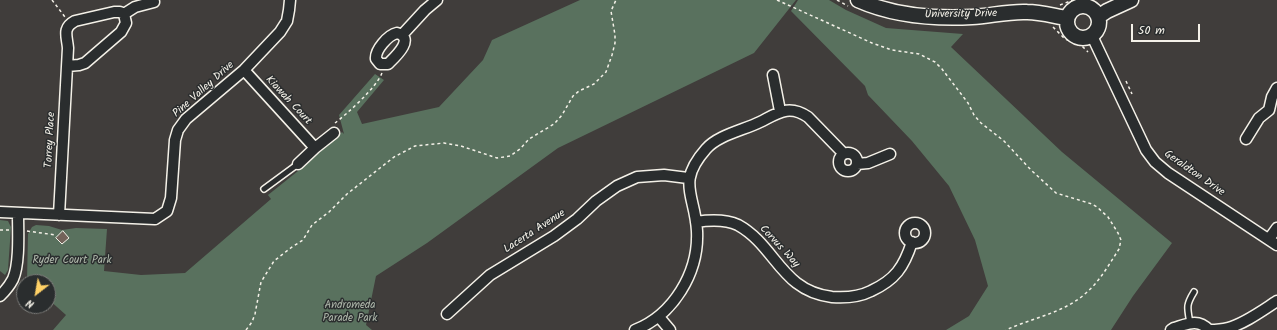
<!DOCTYPE html>
<style>
body{margin:0}
#map{position:relative;width:1277px;height:330px;overflow:hidden;background:#403d3b;font-family:Kalam,sans-serif}
canvas{display:block}
.north{position:absolute;left:16px;top:274px;width:40px;height:40px;box-sizing:border-box;background:#2a2d2e;border:1px solid #7b7b78;border-radius:50%;rotate:211deg;font-size:11px;font-weight:700;line-height:16px;text-align:center;color:#f4f1e8}
.north::after{content:'';display:block;margin:auto;width:14px;height:18px;background:#ffd166;clip-path:polygon(50% 0,100% 100%,50% 72%,0 100%)}
.scale{position:absolute;left:1131px;top:24px;width:69px;height:18px;box-sizing:border-box;border:2px solid #f4f1e8;border-top:0;padding-left:5px;font-size:12px;line-height:14px;white-space:nowrap;color:#f4f1e8;-webkit-text-stroke:3px #2a2d2e;paint-order:stroke}
</style>
<div id="map">
<canvas width="1277" height="330"></canvas>
<div class="north">N</div>
<div class="scale">50 m</div>
</div>
<script>
const c = document.querySelector('canvas').getContext('2d');
c.lineJoin = 'round';
function paint(path, color) { c.fillStyle = color; c.fill(path, 'evenodd'); }
function trace(path, color, width, dash) { c.strokeStyle = color; c.lineWidth = width; c.lineCap = dash ? 'butt' : 'round'; c.setLineDash(dash || []); c.stroke(path); }
function write(font, color, halo, rows, align = 'center') {
  c.font = font + ' Kalam,sans-serif'; c.lineWidth = 3; c.setLineDash([]); c.textBaseline = 'middle'; c.strokeStyle = halo; c.fillStyle = color; for (const [text, x, y, turn = 0] of rows) {
    c.save(); c.translate(x, y); c.rotate((+turn || 0) * Math.PI / 180); c.textAlign = isNaN(turn) ? turn : align; if (halo) c.strokeText(text, 0, 0); c.fillText(text, 0, 0); c.restore();
  }
}
paint(new Path2D(`
 M580 0H796L754 53 558 148 427 243 376 276 366 325 372 330H53L66 315 48 299V282L27 281 28 234 32 227 36 225 49 226 62 230 76 228 107 229 104 271 141 275 185 273 271 199 268 195 298 171 342 132 344 134 339 115 375 74 384 80 357 112 362 124 439 107 483 60 492 40Z
 M798 0H829L846 10 886 28 963 34 951 47 1062 152 1172 243 1133 296 1111 330H946L969 316 988 286 975 240 949 186 912 141 868 95 865 86 791 11Z
 M0 220 8 221 11 227 8 270 5 275 0 271Z`), '#59715e');
const building = new Path2D(`
 M63 231 69 238 62 244 56 238Z`);
paint(building, '#73635a');
trace(building, '#f4f1e8', 1);
const lane = new Path2D(`
 M264 189 298 164
 M1190 323C1187 307 1186 305 1194 292`);
const street = new Path2D(`
 M124 14 135 7 154 2
 M397 33C416 38 395 57 388 64H380L376 59C375 50 388 35 397 33Z
 M402 35 425 10 437 0
 M1092 36 1146 150 1155 162 1168 173 1277 245
 M244 70 315 148
 M773 75 780 111
 M1246 139 1259 118 1269 110 1272 97 1277 88
 M839 162a9 9 0 1 1 18 0a9 9 0 1 1-18 0Z
 M298 164 315 148 334 133
 M857 164 868 163 890 154
 M0 212 155 219 167 211 171 198 175 140 178 130 186 119 244 70 280 32 287 21 289 10 290 0
 M59 215 68 48C67 36 62 28 75 21L114 12H120L124 14 126 23 121 32 85 63 79 65 67 66
 M696 222C710 220 725 219 738 225 776 246 781 291 832 297 845 298 859 297 871 291 895 280 904 267 912 242
 M905 233a10 10 0 1 1 20 0a10 10 0 1 1-20 0Z
 M1269 239 1277 228
 M0 296C5 291 10 285 13 279 20 263 18 231 18 213
 M447 314 490 275 554 236 577 219 596 201 617 186 637 177 664 175 688 178
 M659 317 670 330
 M635 330C673 315 699 273 697 231 695 194 676 183 706 149 718 135 744 130 760 122 778 113 789 104 808 117L844 154
 M1171 330 1174 328C1187 324 1198 318 1209 330 1215 330 1221 330 1228 328 1244 324 1263 310 1277 301`);
const secondary = new Path2D(`
 M858 0C894 16 933 19 972 17 990 16 1009 11 1027 12 1040 12 1054 16 1066 18
 M1067 22a16 16 0 1 1 32 0a16 16 0 1 1-32 0Z
 M1098 17 1107 11 1131 0`);
trace(lane, '#f4f1e8', 8);
trace(street, '#f4f1e8', 13);
trace(secondary, '#f4f1e8', 17);
trace(new Path2D(`
 M52 0 65 17
 M777 0 872 43 892 50 919 54 935 62 942 69 968 103 974 115 981 123 1004 141 1031 170 1056 193 1092 204 1097 207 1108 217 1118 233 1121 240 1119 249C1110 263 1100 281 1086 293 1064 313 1032 318 1006 330
 M837 0 848 6
 M1060 5 1073 0
 M1053 27 1065 39 1083 47 1088 52
 M1126 81 1132 94
 M335 123C348 113 376 88 382 73
 M0 230H9
 M27 231 56 235
 M246 330 252 322 255 314 261 282 274 261 292 247 303 240 312 225 329 212 347 194 394 157 415 146 444 143 461 146 497 158 510 156 520 149 529 139 554 124 562 115 573 96 579 91 594 84 606 72 612 55 615 43V35L611 11 616 0`), '#f4f1e8', 1.5, [3, 3]);
trace(lane, '#2a2d2e', 5);
trace(street, '#2a2d2e', 10);
trace(secondary, '#2a2d2e', 14);
write('11px', '#f4f1e8', '#2a2d2e', [
 ["University Drive",961,15,-1],
 ["Pine Valley Drive",204,90,-42],
 ["Kiawah Court",288,101,47],
 ["Torrey Place",51,140,-87],
 ["Geraldton Drive",1194,174,35],
 ["Lacerta Avenue",535,232,-33],
 ["Corvus Way",779,247,47]
]);
write('11px', '#aeb7aa', '#2a2d2e', [
 ["Ryder Court Park",72,261],
 ["Andromeda",350,306],
 ["Parade Park",350,319]
]);
</script>
